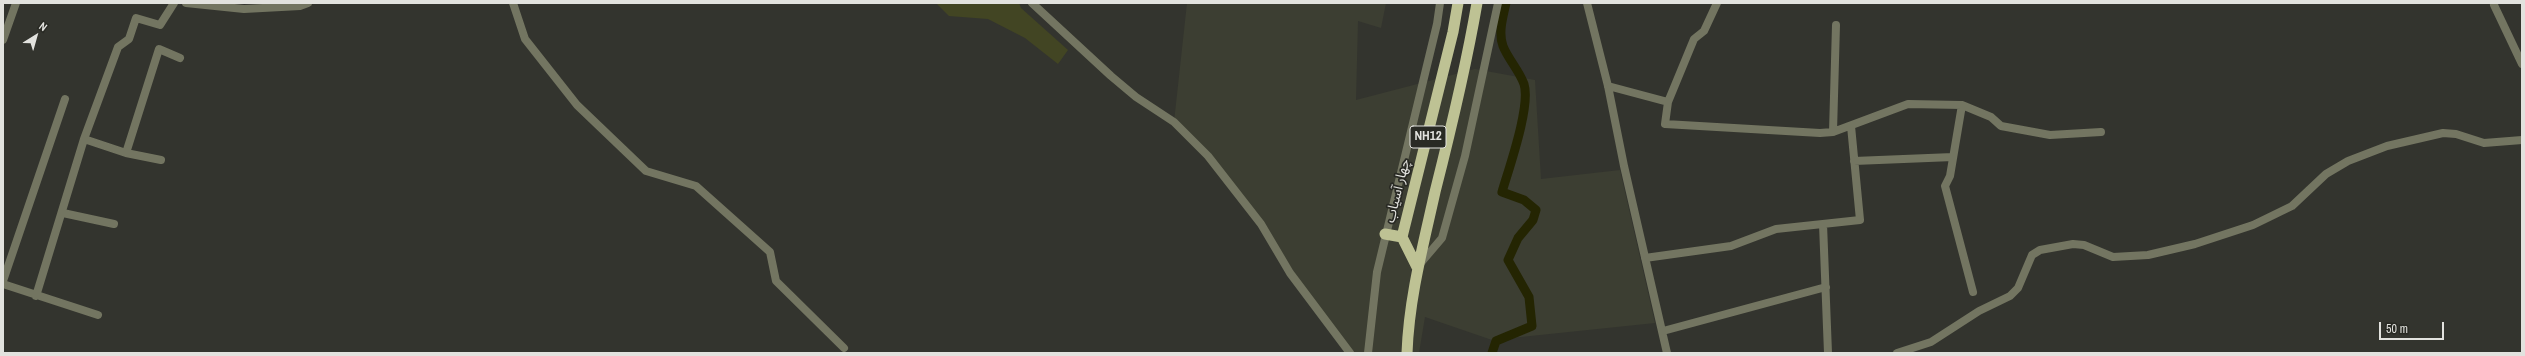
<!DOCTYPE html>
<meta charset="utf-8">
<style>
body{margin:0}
#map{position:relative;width:2525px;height:356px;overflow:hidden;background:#33342e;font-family:"Archivo Narrow",sans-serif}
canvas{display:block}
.frame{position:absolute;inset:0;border:4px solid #e2e2de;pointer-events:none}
.north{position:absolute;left:16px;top:16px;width:40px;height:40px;-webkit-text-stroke:3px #292a24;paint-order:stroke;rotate:37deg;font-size:11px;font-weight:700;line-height:16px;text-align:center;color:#e2e2de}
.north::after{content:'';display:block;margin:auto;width:14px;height:18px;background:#e2e2de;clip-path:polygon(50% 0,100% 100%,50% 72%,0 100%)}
.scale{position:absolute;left:2379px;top:322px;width:65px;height:18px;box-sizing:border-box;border:2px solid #e2e2de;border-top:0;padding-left:5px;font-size:12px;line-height:14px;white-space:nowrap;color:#e2e2de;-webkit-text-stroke:3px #292a24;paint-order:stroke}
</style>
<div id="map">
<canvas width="2525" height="356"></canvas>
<div class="frame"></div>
<div class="north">N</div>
<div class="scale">50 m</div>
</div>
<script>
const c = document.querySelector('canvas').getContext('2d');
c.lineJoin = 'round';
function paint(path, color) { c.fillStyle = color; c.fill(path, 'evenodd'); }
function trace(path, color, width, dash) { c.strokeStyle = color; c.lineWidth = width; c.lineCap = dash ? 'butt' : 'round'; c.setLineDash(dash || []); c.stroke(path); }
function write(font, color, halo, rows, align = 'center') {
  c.font = font + ' "Archivo Narrow","Noto Sans Arabic",sans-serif'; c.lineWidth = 3.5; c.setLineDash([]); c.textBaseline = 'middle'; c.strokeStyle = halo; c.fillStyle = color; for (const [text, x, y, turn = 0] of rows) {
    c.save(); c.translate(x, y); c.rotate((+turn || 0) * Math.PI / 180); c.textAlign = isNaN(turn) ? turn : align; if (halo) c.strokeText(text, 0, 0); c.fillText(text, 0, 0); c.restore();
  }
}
paint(new Path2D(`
 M1187 3H1386L1381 28 1358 21 1356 100 1475 69 1535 80 1541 179 1620 170 1655 323 1492 340 1425 317 1419 353H1350L1261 224 1174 122Z`), '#3c3e32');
paint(new Path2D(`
 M936 3H1019L1021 8 1068 50 1058 64 1025 38 988 19 949 16Z`), '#424523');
trace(new Path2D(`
 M1492 353 1496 341 1532 326 1529 297 1508 260 1518 238 1533 220 1536 210 1524 200 1502 192C1509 168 1531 106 1524 84 1519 70 1508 59 1503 46 1498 33 1503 16 1506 3`), '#242502', 9);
trace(new Path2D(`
 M186 3 244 9 300 6 308 3
 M513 3 525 39 577 105 646 171 696 186 770 252 776 281 844 348
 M1587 3 1608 86 1624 166 1667 353
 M1717 3 1704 31 1694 39 1668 102 1665 124 1820 133 1833 132 1908 104 1962 105 1991 117 2001 126 2050 135 2101 132
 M2494 5 2522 64
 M3 40 16 3
 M1608 86 1668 102
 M1962 105 1950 176 1945 186 1973 292
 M1833 132 1836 25
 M84 139 126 153 161 160
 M126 153 159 49 180 58
 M1854 161 1953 157
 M63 213 114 224
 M1823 224 1828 353
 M1645 258 1731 246 1776 229 1860 220 1851 126
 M3 281 65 99
 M3 284 98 315
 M36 296 84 139 118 47 129 39 136 18 160 25 174 3
 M1663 331 1826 287
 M1897 353 1931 342 1979 311 2010 296 2018 288 2032 255 2040 250 2073 244 2084 245 2113 257 2148 255 2195 244 2253 225 2292 206 2326 174 2348 161 2387 146 2443 133 2456 134 2484 143 2522 140`), '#737561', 8);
trace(new Path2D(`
 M1032 3 1111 76 1136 97 1174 122 1208 156 1261 224 1290 273 1350 353
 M1419 265 1442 238 1465 156 1498 3
 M1368 353 1377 272 1437 24 1440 3`), '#737561', 8);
trace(new Path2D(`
 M1385 234 1402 237
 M1417 267 1402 237 1453 32 1458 3
 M1407 353C1409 298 1423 246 1435 192 1451 129 1466 67 1477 3`), '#bec294', 11);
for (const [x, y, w] of [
 [1428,137,36]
]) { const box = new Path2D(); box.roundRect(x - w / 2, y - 11, w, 22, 3); c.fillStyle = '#292a24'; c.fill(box); trace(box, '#e2e2de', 1); }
write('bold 13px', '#e2e2de', null, [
 ["NH12",1428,137]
]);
write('14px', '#e2e2de', '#292a24', [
 ["چهار آسیاب",1398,191,-76]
]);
</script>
